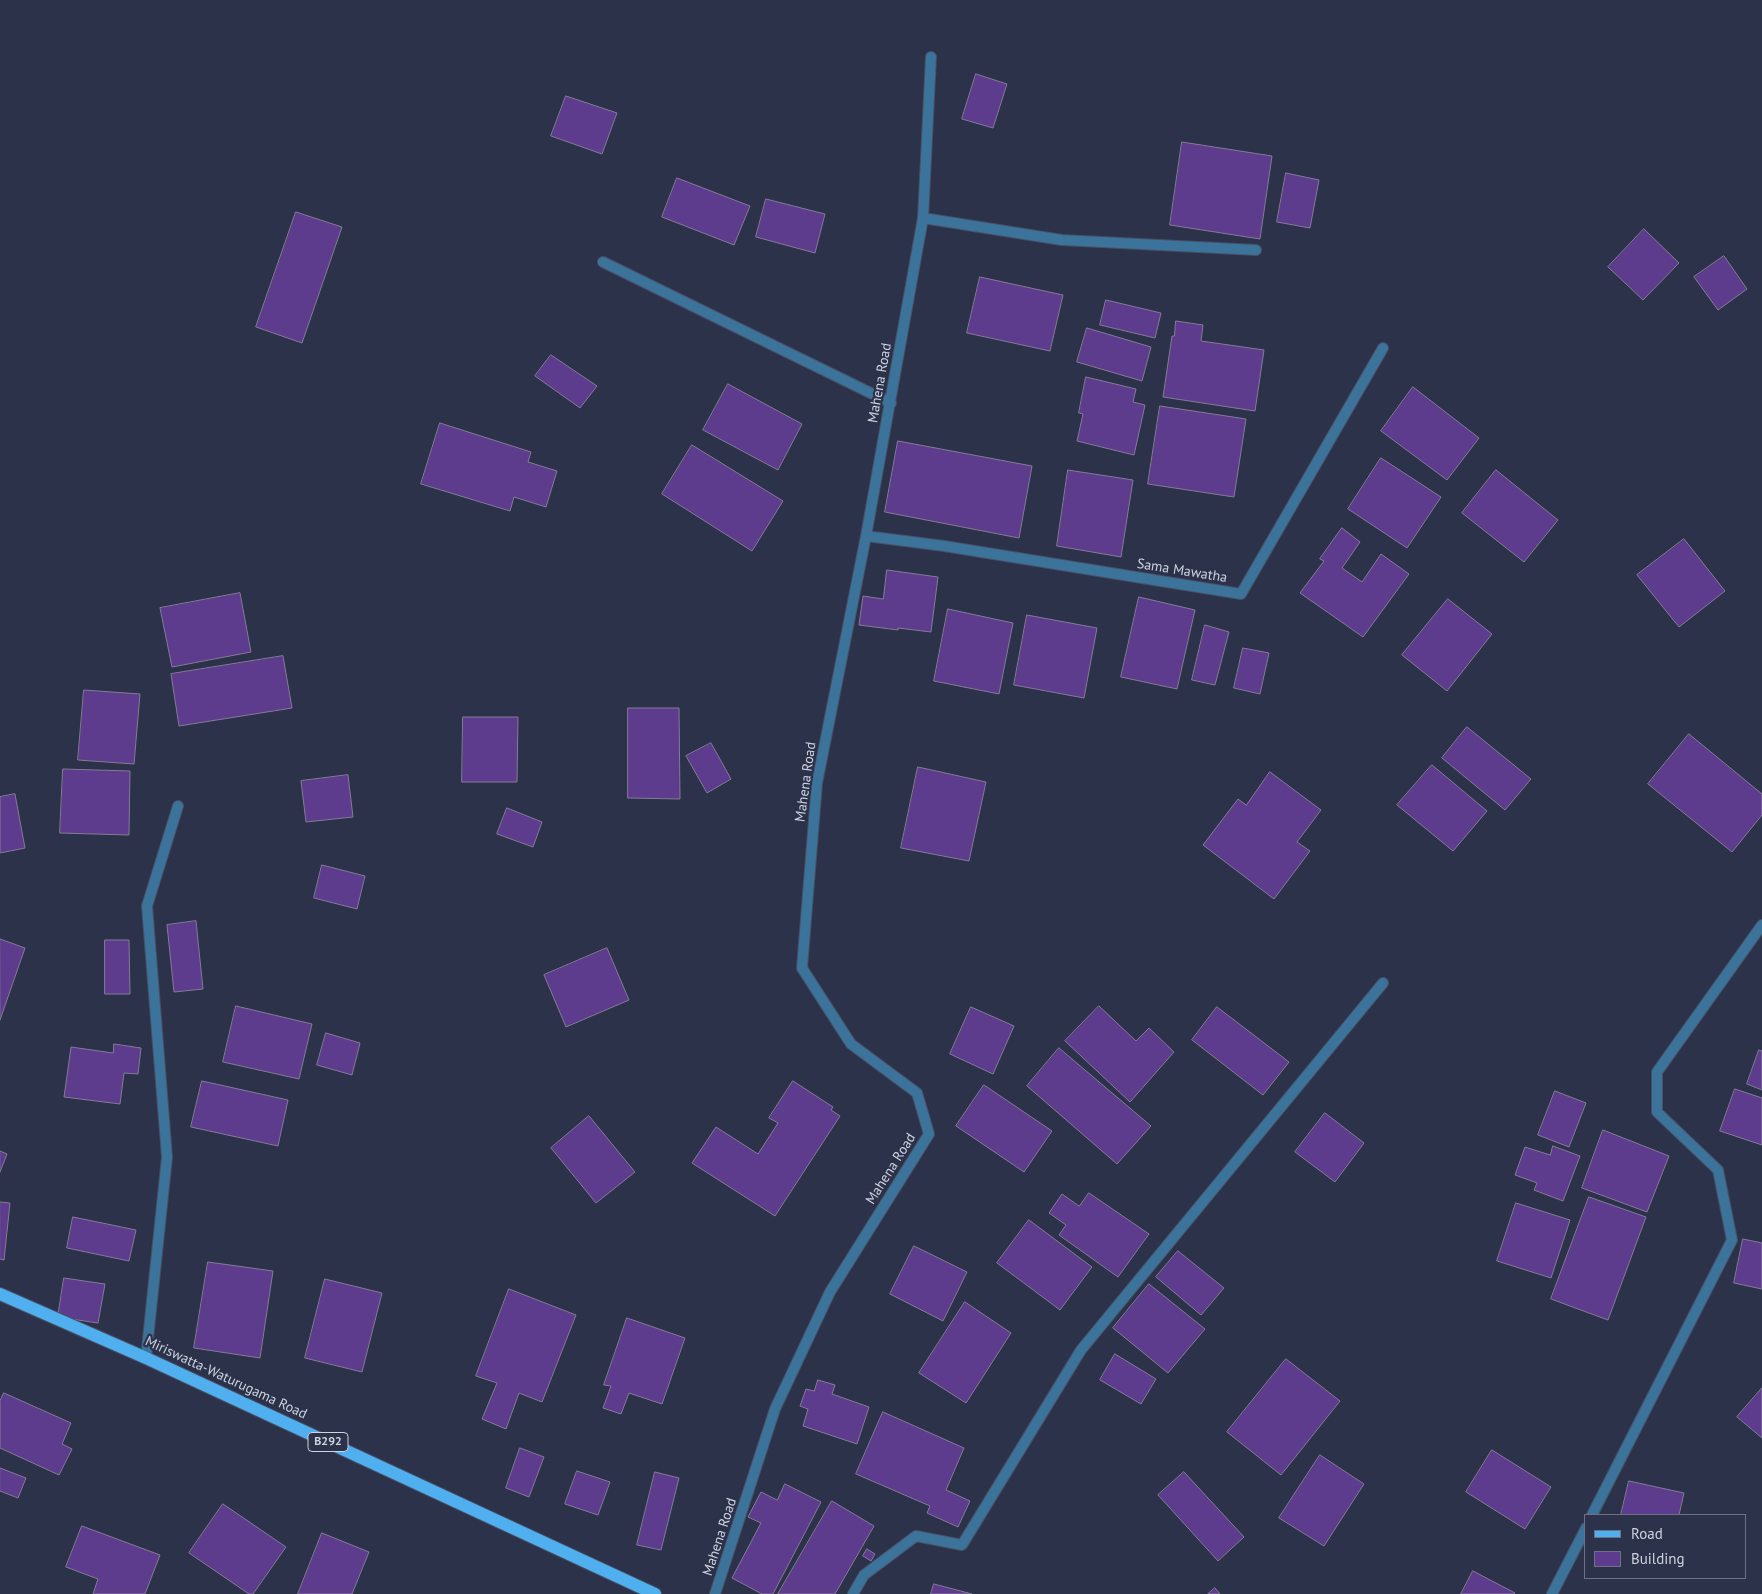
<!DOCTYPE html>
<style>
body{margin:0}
#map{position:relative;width:1762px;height:1594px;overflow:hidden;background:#2b3249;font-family:"PT Sans",sans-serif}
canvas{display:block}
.legend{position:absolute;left:1584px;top:1514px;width:162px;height:65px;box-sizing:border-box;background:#2b3249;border:1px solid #6c7286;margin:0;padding:6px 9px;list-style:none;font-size:15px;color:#ced3e2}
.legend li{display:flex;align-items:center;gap:10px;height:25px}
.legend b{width:25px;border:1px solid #6c7286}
</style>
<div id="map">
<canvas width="1762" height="1594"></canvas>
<ul class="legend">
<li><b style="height:6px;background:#50afef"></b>Road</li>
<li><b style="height:14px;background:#5e3c8d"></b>Building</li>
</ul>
</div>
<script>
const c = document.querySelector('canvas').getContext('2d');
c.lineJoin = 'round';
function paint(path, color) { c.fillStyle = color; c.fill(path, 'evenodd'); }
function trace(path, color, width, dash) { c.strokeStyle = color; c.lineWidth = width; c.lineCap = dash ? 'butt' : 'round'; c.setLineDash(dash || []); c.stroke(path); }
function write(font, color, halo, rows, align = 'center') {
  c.font = font + ' "PT Sans",sans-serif'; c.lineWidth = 4.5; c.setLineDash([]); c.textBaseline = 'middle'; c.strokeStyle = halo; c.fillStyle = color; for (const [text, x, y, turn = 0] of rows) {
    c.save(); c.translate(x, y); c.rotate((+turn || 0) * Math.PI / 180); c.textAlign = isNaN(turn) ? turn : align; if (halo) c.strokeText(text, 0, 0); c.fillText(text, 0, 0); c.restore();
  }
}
const building = new Path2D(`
 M976 74 1007 84 993 128 962 119Z
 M566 96 617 113 602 154 551 136Z
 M1182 142 1272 156 1260 239 1170 225Z
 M1286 173 1319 180 1310 228 1277 222Z
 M677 178 750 206 734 245 662 217Z
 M766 199 825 214 815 253 756 237Z
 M296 212 342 227 302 343 256 327Z
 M1644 229 1679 263 1643 300 1608 267Z
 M1724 256 1747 289 1718 310 1694 277Z
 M980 277 1063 295 1050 351 967 333Z
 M1106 300 1161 313 1155 338 1100 325Z
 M1176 321 1203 325 1201 341 1264 350 1255 411 1163 397 1172 336H1174Z
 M1087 328 1151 347 1142 381 1077 362Z
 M551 355 597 386 580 408 535 376Z
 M1086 377 1136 389 1133 402 1145 405 1134 455 1077 441 1083 414 1079 413Z
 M728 384 802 424 778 470 703 430Z
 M1413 387 1479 438 1447 480 1381 431Z
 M1160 406 1246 419 1234 497 1148 484Z
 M440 423 531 452 528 462 557 471 546 507 514 497 510 511 421 484Z
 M898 441 1032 466 1019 538 885 512Z
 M692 445 783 501 752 551 662 494Z
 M1381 458 1441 497 1407 548 1348 509Z
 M1068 470 1133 480 1121 557 1057 546Z
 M1496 470 1558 520 1524 562 1462 513Z
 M1342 528 1360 542 1342 568 1362 582 1381 554 1409 574 1363 637 1300 593 1324 561 1320 559Z
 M1684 539 1725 591 1679 627 1637 575Z
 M887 570 938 577 931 632 898 628V630L859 625 863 596 883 599Z
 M240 593 251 652 172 667 160 608Z
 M1139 597 1195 610 1177 689 1121 677Z
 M1448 599 1492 634 1447 691 1402 655Z
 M948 609 1013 623 999 694 934 681Z
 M1027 615 1097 628 1084 698 1014 685Z
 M1205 625 1229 632 1215 685 1192 680Z
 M1243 648 1269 653 1260 694 1234 688Z
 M283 656 292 708 179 726 171 674Z
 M84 690 140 694 134 764 78 760Z
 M628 708H679L680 799 628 798Z
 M463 717H518L517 782H462Z
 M1467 727 1531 779 1505 810 1442 758Z
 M1689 734 1762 794V815L1732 852 1648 784Z
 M711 743 731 779 707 793 686 756Z
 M1432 765 1487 811 1453 851 1397 805Z
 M918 767 986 782 969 861 901 848Z
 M63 769 130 771 129 835 60 833Z
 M1270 772 1321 810 1297 842 1310 851 1274 899 1203 845 1238 799 1246 805Z
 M348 775 353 817 306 822 301 781Z
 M15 794 25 848 0 853V797Z
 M507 808 542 822 533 847 497 834Z
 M322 865 365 876 357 909 314 898Z
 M196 921 203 989 174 992 167 925Z
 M0 939 25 948 0 1020Z
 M105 940H129L130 994H105Z
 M607 948 629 1000 566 1027 544 975Z
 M236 1006 312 1024 299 1079 223 1062Z
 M1099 1006 1136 1041 1149 1028 1174 1052 1130 1102 1065 1041Z
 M971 1007 1014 1026 993 1074 950 1054Z
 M1217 1007 1289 1062 1263 1095 1192 1040Z
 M326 1033 360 1043 352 1075 317 1065Z
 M114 1044 141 1048 138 1074 124 1073 120 1104 64 1097 71 1047 113 1053Z
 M1059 1048 1151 1126 1117 1164 1027 1086Z
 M1759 1050 1762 1051V1090L1747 1084Z
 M202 1081 288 1100 278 1146 191 1127Z
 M793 1081 833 1107 831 1110 840 1116 775 1216 692 1163 716 1127 758 1154 778 1123 769 1118Z
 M984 1085 1052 1131 1024 1172 956 1126Z
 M1735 1089 1762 1098V1145L1720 1131Z
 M1555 1091 1586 1103 1569 1147 1538 1135Z
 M1325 1113 1364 1143 1335 1182 1295 1152Z
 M589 1116 635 1172 596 1203 551 1148Z
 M1603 1130 1669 1156 1647 1212 1582 1188Z
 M1553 1146 1580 1156 1563 1201 1534 1190 1537 1183 1515 1175 1525 1147 1550 1155Z
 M0 1151 7 1154 0 1172Z
 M1089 1193 1149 1234 1118 1277 1059 1235 1066 1225 1049 1213 1062 1194 1079 1206Z
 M1589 1197 1646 1217 1608 1320 1551 1299Z
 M0 1202 10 1203 4 1260 0 1259Z
 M1516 1203 1570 1220 1551 1278 1497 1261Z
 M73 1217 136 1230 129 1261 67 1248Z
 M1029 1220 1092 1267 1060 1310 997 1263Z
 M1743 1239 1762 1243V1289L1734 1283Z
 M914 1246 967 1272 943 1321 890 1294Z
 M1178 1251 1224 1288 1201 1315 1156 1277Z
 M208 1262 273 1271 260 1358 194 1348Z
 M64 1278 105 1284 98 1323 58 1317Z
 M325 1279 382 1293 362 1372 305 1358Z
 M1149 1284 1205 1329 1168 1373 1113 1328Z
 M509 1289 576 1315 542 1402 519 1393 506 1429 482 1419 497 1383 476 1376Z
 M965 1302 1011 1333 966 1403 919 1373Z
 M627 1318 685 1338 662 1404 629 1393 621 1414 603 1408 611 1386 604 1385Z
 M1115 1354 1156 1379 1141 1404 1100 1380Z
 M1286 1359 1340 1401 1281 1475 1227 1432Z
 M818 1380 835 1385 832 1394 869 1407 857 1444 803 1426 808 1409 800 1406 806 1389 814 1391Z
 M1762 1388V1438L1737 1417Z
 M4 1393 71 1423 62 1444 72 1449 59 1475 0 1448V1401Z
 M883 1412 964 1448 946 1490 970 1501 958 1527 927 1513 930 1506 856 1474Z
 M520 1448 544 1457 529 1497 506 1488Z
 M1492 1450 1551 1487 1525 1529 1466 1492Z
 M1320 1455 1364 1484 1324 1546 1279 1518Z
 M0 1468 26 1478 18 1498 0 1491Z
 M577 1471 610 1482 598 1515 565 1504Z
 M655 1472 679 1478 661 1550 637 1545Z
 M1184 1472 1244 1537 1218 1561 1158 1495Z
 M1629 1481 1684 1493 1679 1515H1621Z
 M785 1484 821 1502 773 1594H762L732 1578 761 1523 748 1517 761 1492 777 1500Z
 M832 1501 874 1526 835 1594H778Z
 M223 1504 286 1547 253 1594H249L189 1553Z
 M82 1526 160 1555 145 1594H93L98 1579 66 1567Z
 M322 1533 369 1552 352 1594H298Z
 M867 1549 875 1554 871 1561 863 1556Z
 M1473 1571 1515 1593 1514 1594H1461Z
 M934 1584 972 1594H931Z
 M1215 1588 1220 1594H1208Z`);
paint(building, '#5e3c8d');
trace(building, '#847b96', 1);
const street = new Path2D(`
 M923 218 931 57
 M603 262 891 403
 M866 536 944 546 1241 594 1383 348
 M146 1358 167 1157 147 906 178 806
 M1592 1515 1732 1240 1718 1170 1657 1112V1072L1762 925
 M715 1594 775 1409 830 1292 929 1134 917 1093 851 1044 802 968 817 783 866 536 923 218 1062 240 1256 250
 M853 1594 864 1575 916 1536 962 1545 1081 1350 1383 983
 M1552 1594 1586 1528`);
const primary = new Path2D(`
 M0 1294 146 1358 655 1594`);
trace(street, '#484f65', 12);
trace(primary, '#484f65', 14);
trace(street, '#3b739a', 10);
trace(primary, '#50afef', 12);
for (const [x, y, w] of [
 [328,1442,40]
]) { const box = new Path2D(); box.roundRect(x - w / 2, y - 9.5, w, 19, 4); c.fillStyle = '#2b3249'; c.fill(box); trace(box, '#ced3e2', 1); }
write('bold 12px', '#ced3e2', null, [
 ["B292",328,1442]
]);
write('14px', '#ced3e2', '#2b3249', [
 ["Mahena Road",880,383,-80],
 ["Sama Mawatha",1182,571,9],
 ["Mahena Road",806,782,-82],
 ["Mahena Road",891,1169,-58],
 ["Miriswatta-Waturugama Road",226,1378,25],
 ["Mahena Road",720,1537,-72]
]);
</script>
